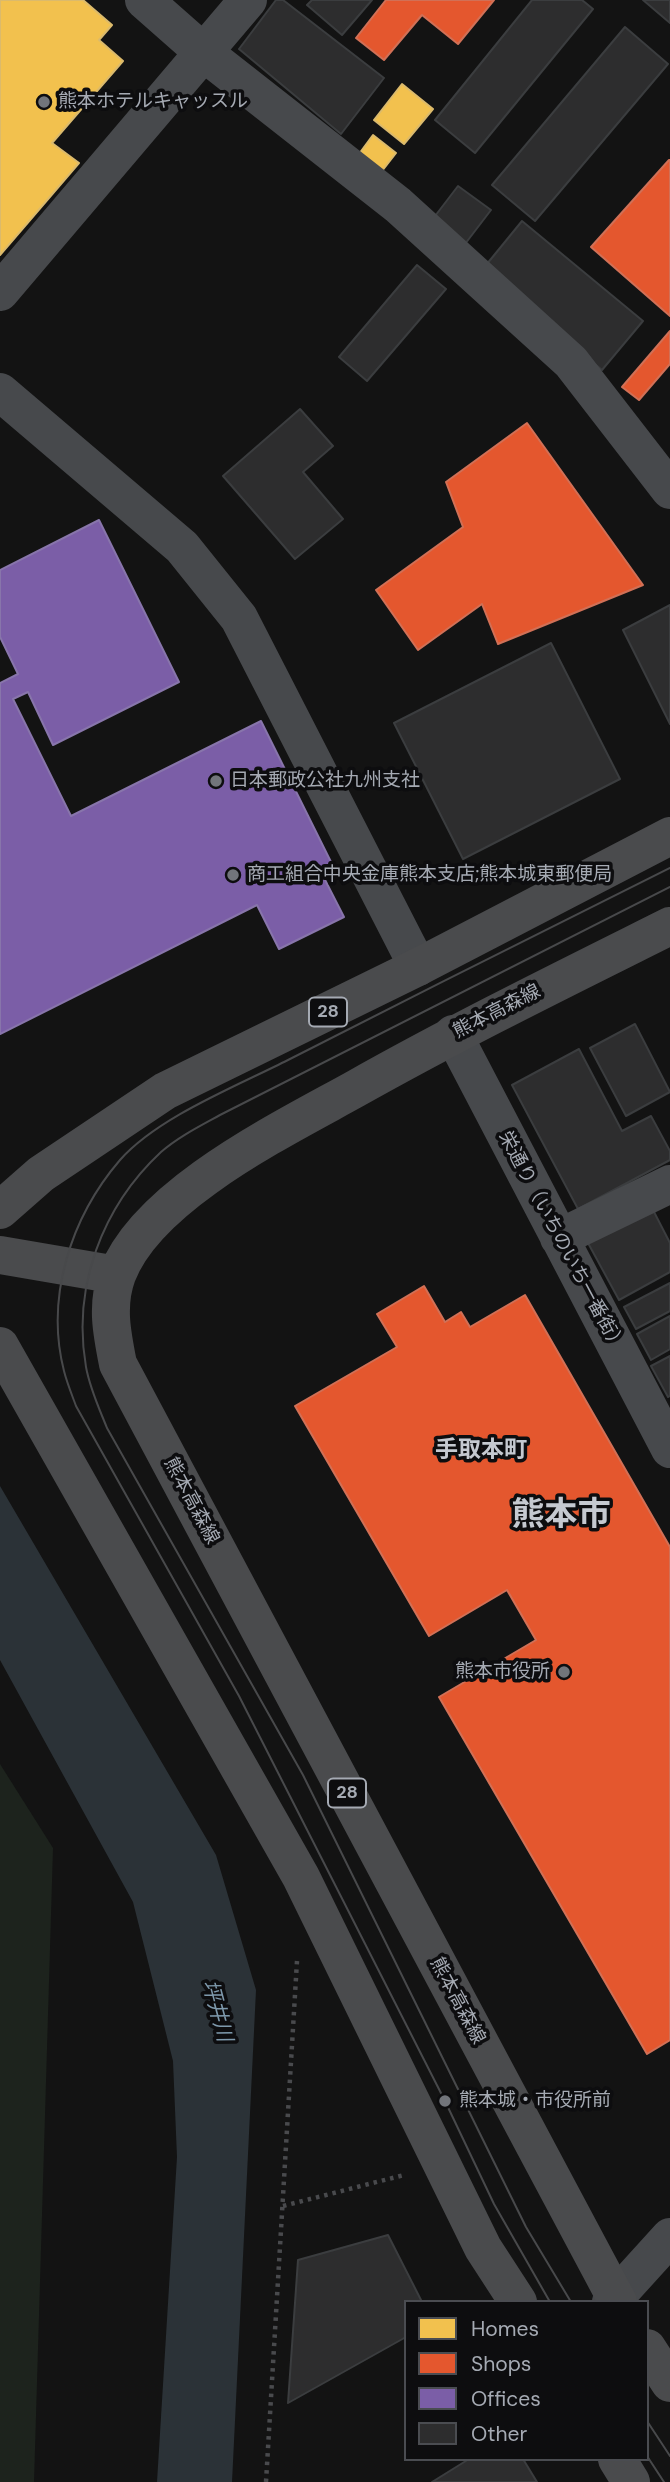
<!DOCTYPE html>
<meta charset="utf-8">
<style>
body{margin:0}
#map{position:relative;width:670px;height:2482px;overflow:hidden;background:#131313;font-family:"DM Sans",sans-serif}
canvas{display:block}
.legend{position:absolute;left:404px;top:2300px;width:245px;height:161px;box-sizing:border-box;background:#0d0d0f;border:2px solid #4a4c51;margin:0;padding:9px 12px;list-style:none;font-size:21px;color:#a5aab3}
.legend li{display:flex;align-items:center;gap:14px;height:35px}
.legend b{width:35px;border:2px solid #4a4c51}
</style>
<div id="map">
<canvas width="670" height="2482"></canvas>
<ul class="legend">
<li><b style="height:19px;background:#f2c14e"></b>Homes</li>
<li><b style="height:19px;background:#e4572e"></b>Shops</li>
<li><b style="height:19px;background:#7b5ea7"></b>Offices</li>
<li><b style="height:19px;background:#2d2d2e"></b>Other</li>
</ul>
</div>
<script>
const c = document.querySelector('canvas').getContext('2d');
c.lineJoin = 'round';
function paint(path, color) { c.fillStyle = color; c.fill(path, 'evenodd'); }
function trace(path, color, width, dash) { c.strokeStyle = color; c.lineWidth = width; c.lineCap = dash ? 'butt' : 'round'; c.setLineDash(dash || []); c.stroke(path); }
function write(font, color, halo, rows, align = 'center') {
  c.font = font + ' "DM Sans","Noto Sans JP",sans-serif'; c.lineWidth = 7; c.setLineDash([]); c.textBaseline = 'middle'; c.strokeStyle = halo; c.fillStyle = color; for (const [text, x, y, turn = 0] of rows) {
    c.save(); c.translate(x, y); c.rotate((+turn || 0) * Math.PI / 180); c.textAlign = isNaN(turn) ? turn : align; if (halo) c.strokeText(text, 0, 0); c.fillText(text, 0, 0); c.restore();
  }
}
paint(new Path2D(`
 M0 1764 53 1848 34 2482H0Z`), '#1d231d');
paint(new Path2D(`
 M0 1486 216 1855 256 1990 232 2482H157L177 2157 173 2061 133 1902 0 1660Z`), '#2b3237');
const homes = new Path2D(`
 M0 0H83L112 25 99 40 123 61 52 143 79 163 0 255Z
 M402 84 433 109 404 144 374 120Z
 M373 135 396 153 382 171 359 154Z`);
paint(homes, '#f2c14e');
trace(homes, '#dbba6c', 2);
const shops = new Path2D(`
 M386 0H494L458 44 422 15 384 60 356 38Z
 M669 160H670V316L591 247Z
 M670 331V364L639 400 622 387Z
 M527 423 643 585 498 644 482 604 418 650 376 590 463 527 446 482Z
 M424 1286 445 1322 461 1312 470 1327 525 1295 670 1547V2040L647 2054 439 1697 536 1640 507 1590 429 1636 295 1406 397 1347 377 1314Z`);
paint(shops, '#e4572e');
trace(shops, '#d17056', 2);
const offices = new Path2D(`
 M99 520 179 682 53 745 28 692 13 699 71 816 261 721 333 866 321 872 344 917 279 949 257 905 0 1034V683L18 674 0 637V570Z`);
paint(offices, '#7b5ea7');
trace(offices, '#8875ab', 2);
const building = new Path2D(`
 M276 0H283L384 78 341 134 239 49Z
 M312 0H372L342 35 307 5Z
 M532 0H582L593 9 475 153 435 120Z
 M643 0H670V23Z
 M625 27 668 64 535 221 492 185Z
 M458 186 491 210 465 244 432 220Z
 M522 221 643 321 602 370 482 270Z
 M417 265 446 289 367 381 339 357Z
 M300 409 333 446 303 472 343 519 295 559 223 476Z
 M670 605V724L623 630Z
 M551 643 620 779 463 859 394 723Z
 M635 1024 670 1092 626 1116 590 1048Z
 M579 1049 622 1131 651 1116 670 1151V1160L578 1209 512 1085Z
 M652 1208 670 1243V1272L619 1300 588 1243Z
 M670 1283V1311L636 1329 624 1307Z
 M670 1316V1349L651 1360 637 1334Z
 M670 1356V1396L668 1397 651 1366Z
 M388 2235 422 2302H406V2337L288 2403 298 2260Z
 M469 2459H523L537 2482H432Z`);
paint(building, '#2d2d2e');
trace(building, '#3b3d3f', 2);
trace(new Path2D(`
 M283 2206 404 2175
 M266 2482 297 1961`), '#494a4d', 4.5, [3.5, 5]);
trace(new Path2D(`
 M144 0 203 52 398 205 571 362 670 490
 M0 292 248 0
 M0 392 182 547 239 618 418 967
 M453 1034 670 1449
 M559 1238 670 1184
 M611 2302 670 2237`), '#47494c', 38);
trace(new Path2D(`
 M0 1210 41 1174 165 1091 418 967 670 836
 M0 1255 117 1275
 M0 1346 301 1877 483 2248 518 2302
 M618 2302 118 1364C112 1334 106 1305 117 1275 147 1195 283 1129 355 1089 458 1031 564 979 670 926
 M647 2348 670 2383
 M617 2459 631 2482`), '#4a4b4d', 38);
trace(new Path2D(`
 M550 2302 494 2204 445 2101 239 1696 76 1406C72 1395 67 1383 64 1371 45 1297 71 1217 120 1160 158 1117 237 1086 288 1060 415 995 542 932 670 868
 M571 2302 526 2227 303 1775 107 1428C99 1408 90 1389 86 1367 72 1287 102 1207 161 1152 178 1137 200 1126 220 1115L670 887
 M647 2421 670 2456
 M647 2456 664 2482`), '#48494b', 2);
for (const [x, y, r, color] of [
 [44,102,7,"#72757b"],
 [216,781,7,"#72757b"],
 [233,875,7,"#72757b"],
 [564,1672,7,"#72757b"],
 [445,2101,7,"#72757b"]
]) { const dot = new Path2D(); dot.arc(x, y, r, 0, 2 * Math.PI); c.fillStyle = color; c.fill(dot); trace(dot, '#0d0d0f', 2.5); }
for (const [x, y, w] of [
 [328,1012,38],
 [347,1793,38]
]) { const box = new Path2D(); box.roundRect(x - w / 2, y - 14.5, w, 29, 5); c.fillStyle = '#0d0d0f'; c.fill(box); trace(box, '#a5aab3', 2); }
write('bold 18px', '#a5aab3', null, [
 ["28",328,1012],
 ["28",347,1793]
]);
write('19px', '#a5aab3', '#0d0d0f', [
 ["熊本ホテルキャッスル",58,102],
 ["日本郵政公社九州支社",230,781],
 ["商工組合中央金庫熊本支店;熊本城東郵便局",247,875],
 ["熊本市役所",550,1672,"right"],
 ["熊本城・市役所前",459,2101]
], 'left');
write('19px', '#a5aab3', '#0d0d0f', [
 ["熊本高森線",497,1012,-27],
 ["栄通り（いちのいち一番街）",561,1242,62],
 ["熊本高森線",191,1501,62],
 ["熊本高森線",457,2001,62]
]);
write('italic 21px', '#7e99ac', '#0d0d0f', [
 ["坪井川",216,2011,75]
]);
write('bold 23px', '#c5c9d0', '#0d0d0f', [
 ["手取本町",481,1451]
]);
write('bold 33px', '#c5c9d0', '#0d0d0f', [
 ["熊本市",561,1516]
]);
</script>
